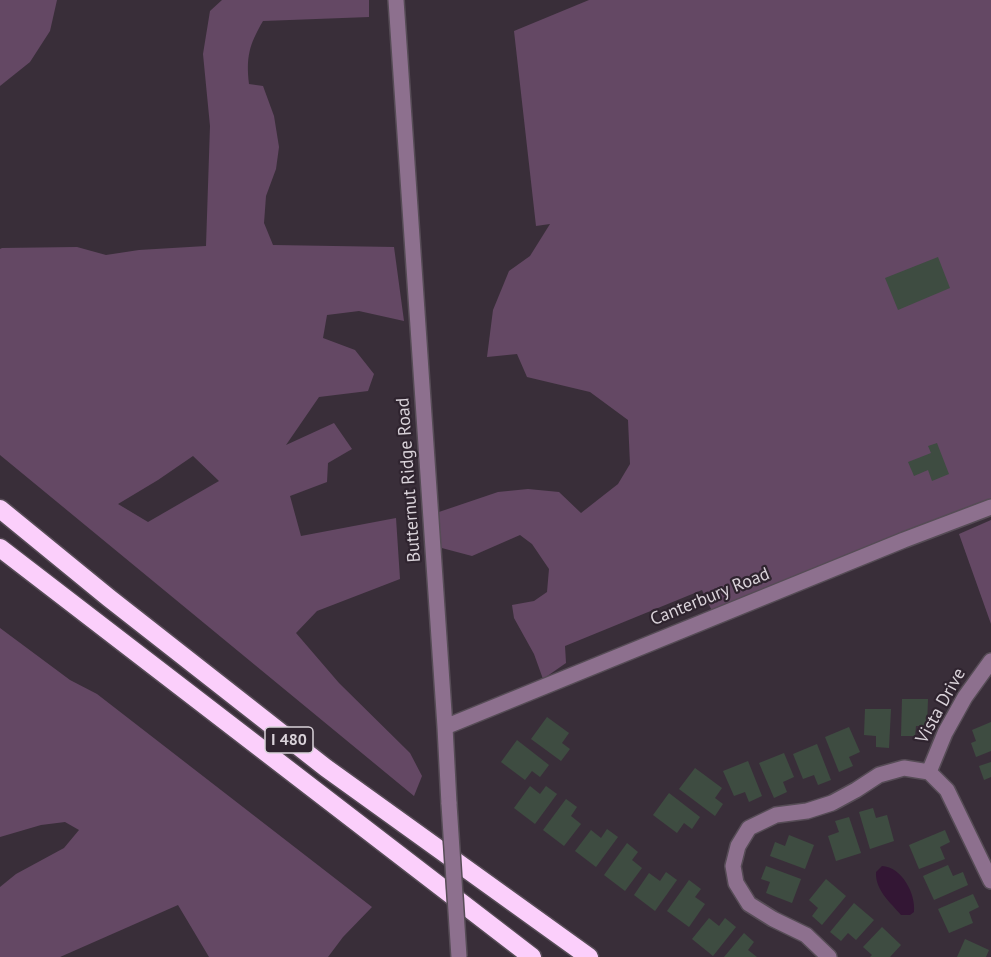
<!DOCTYPE html>
<style>
body{margin:0}
canvas{display:block;background:#392e39}
</style>
<canvas width="991" height="957"></canvas>
<script>
const c = document.querySelector('canvas').getContext('2d');
c.lineJoin = 'round';
function paint(path, color) { c.fillStyle = color; c.fill(path, 'evenodd'); }
function trace(path, color, width, dash) { c.strokeStyle = color; c.lineWidth = width; c.lineCap = dash ? 'butt' : 'round'; c.setLineDash(dash || []); c.stroke(path); }
function write(font, color, halo, rows, align = 'center') {
  c.font = font + ' "PT Sans",sans-serif'; c.lineWidth = 4.5; c.setLineDash([]); c.textBaseline = 'middle'; c.strokeStyle = halo; c.fillStyle = color; for (const [text, x, y, turn = 0] of rows) {
    c.save(); c.translate(x, y); c.rotate((+turn || 0) * Math.PI / 180); c.textAlign = isNaN(turn) ? turn : align; if (halo) c.strokeText(text, 0, 0); c.fillText(text, 0, 0); c.restore();
  }
}
paint(new Path2D(`
 M0 0H57L50 31 30 62 0 86Z
 M222 0H369V17L263 21C249 45 246 57 249 84L263 86 274 116 279 147 276 169 266 196 264 223 273 245 394 247 404 321 359 311 327 315 323 338 355 350 374 374 368 391 319 397 286 445 334 423 352 449 328 463 327 482 290 496 301 536 396 518 400 579 317 611 296 633 339 683 410 753 422 776 414 796 0 455V249L2 248 77 247 106 255 139 250 206 246 210 126 203 54 210 11ZM193 456 219 481 148 522 118 504 158 480Z
 M589 0H991V499L712 611 702 590 565 646 566 663 543 679 534 654 514 618 512 605 534 601 547 592 549 569 532 544 520 535 472 556 438 547 436 513 498 492 528 489 559 492 581 513 618 484 630 464 628 420 590 392 527 377 517 354 487 357 493 310 509 271 530 256 550 224 536 226 514 31Z
 M991 520V624L959 534Z
 M0 628 70 680 97 694 372 907 343 937 328 957H209L178 905 60 957H0V887L16 874 64 848 79 830 65 822 41 825 0 837Z`), '#644864');
paint(new Path2D(`
 M882 866C902 867 916 894 914 912L910 915H901C890 902 875 890 876 872Z`), '#331634');
paint(new Path2D(`
 M938 257 950 288 898 310 885 278Z
 M937 443 949 474 932 481 928 470 914 476 908 462 931 453 928 446Z
 M902 699H928L927 726H916L915 736H901Z
 M865 709H891L889 748 876 747V736L864 735Z
 M547 717 569 733 562 743 570 749 561 761 531 739Z
 M991 722V751L976 757 971 743 976 741 972 730Z
 M849 727 860 752 849 757 853 766 839 772 825 737Z
 M517 740 549 765 540 777 532 771 525 780 501 762Z
 M817 744 831 780 818 785 814 775 803 779 793 754Z
 M784 753 794 777 783 782 787 792 774 798 759 763Z
 M748 761 762 796 749 802 745 792 734 796 723 771Z
 M991 762V777L984 780 979 766Z
 M695 768 722 788 715 798 723 804 715 816 679 789Z
 M530 786 540 794 546 786 557 794 535 824 514 808Z
 M669 793 700 817 692 829 684 823 677 833 653 815Z
 M566 799 577 807 571 816 581 824 564 846 543 830Z
 M873 808 876 818 887 815 894 841 870 849 859 812Z
 M849 817 861 853 836 861 828 836 839 832 835 821Z
 M607 829 618 837 596 867 575 851 591 830 601 838Z
 M945 830 950 842 940 847 945 859 919 869 909 845Z
 M789 835 814 845 805 869 770 856 775 842 785 846Z
 M627 843 638 852 632 860 642 868 625 891 604 875Z
 M948 865 953 876 963 872 968 885 934 900 923 876Z
 M766 866 801 879 792 903 766 893 770 882 761 879Z
 M666 872 677 880 655 911 634 895 649 873 660 881Z
 M826 879 846 896 822 925 812 916 818 908 809 900Z
 M689 880 701 889 695 897 705 904 689 927 667 911Z
 M973 894 979 907 969 912 973 923 949 933 938 909Z
 M854 903 874 920 856 940 848 933 841 941 830 932Z
 M709 918 719 926 725 918 736 927 713 956 692 939Z
 M882 927 901 945 890 957H870L872 955 863 947Z
 M744 933 754 942 748 950 757 957H724Z
 M965 939 989 950 986 957H957Z`), '#3e4c41');
const minor = new Path2D(`
 M396 0 445 727 449 804
 M445 727 904 540 991 507
 M929 772 945 733 965 697 991 661
 M829 957 806 935 773 919 749 904 736 883 733 866 738 846 749 828 776 815 807 811 832 803 856 790 879 775 904 768 929 772 947 790 991 881`);
const highway = new Path2D(`
 M0 509 109 598 326 768 589 957
 M0 548 532 957`);
trace(minor, '#564c56', 18);
trace(highway, '#564c56', 21);
trace(minor, '#8d708e', 15);
trace(highway, '#fbcffb', 18);
const minorBridge = new Path2D(`
 M449 804 459 957`);
trace(minorBridge, '#564c56', 18, []);
trace(minorBridge, '#8d708e', 15);
for (const [x, y, w] of [
 [289,740,48]
]) { const box = new Path2D(); box.roundRect(x - w / 2, y - 13, w, 26, 4.5); c.fillStyle = '#2f242f'; c.fill(box); trace(box, '#d9d2d9', 1.5); }
write('bold 16px', '#d9d2d9', null, [
 ["I 480",289,740]
]);
write('18px', '#d9d2d9', '#2f242f', [
 ["Butternut Ridge Road",409,480,-94],
 ["Canterbury Road",710,597,-22],
 ["Vista Drive",941,706,-61]
]);
</script>
